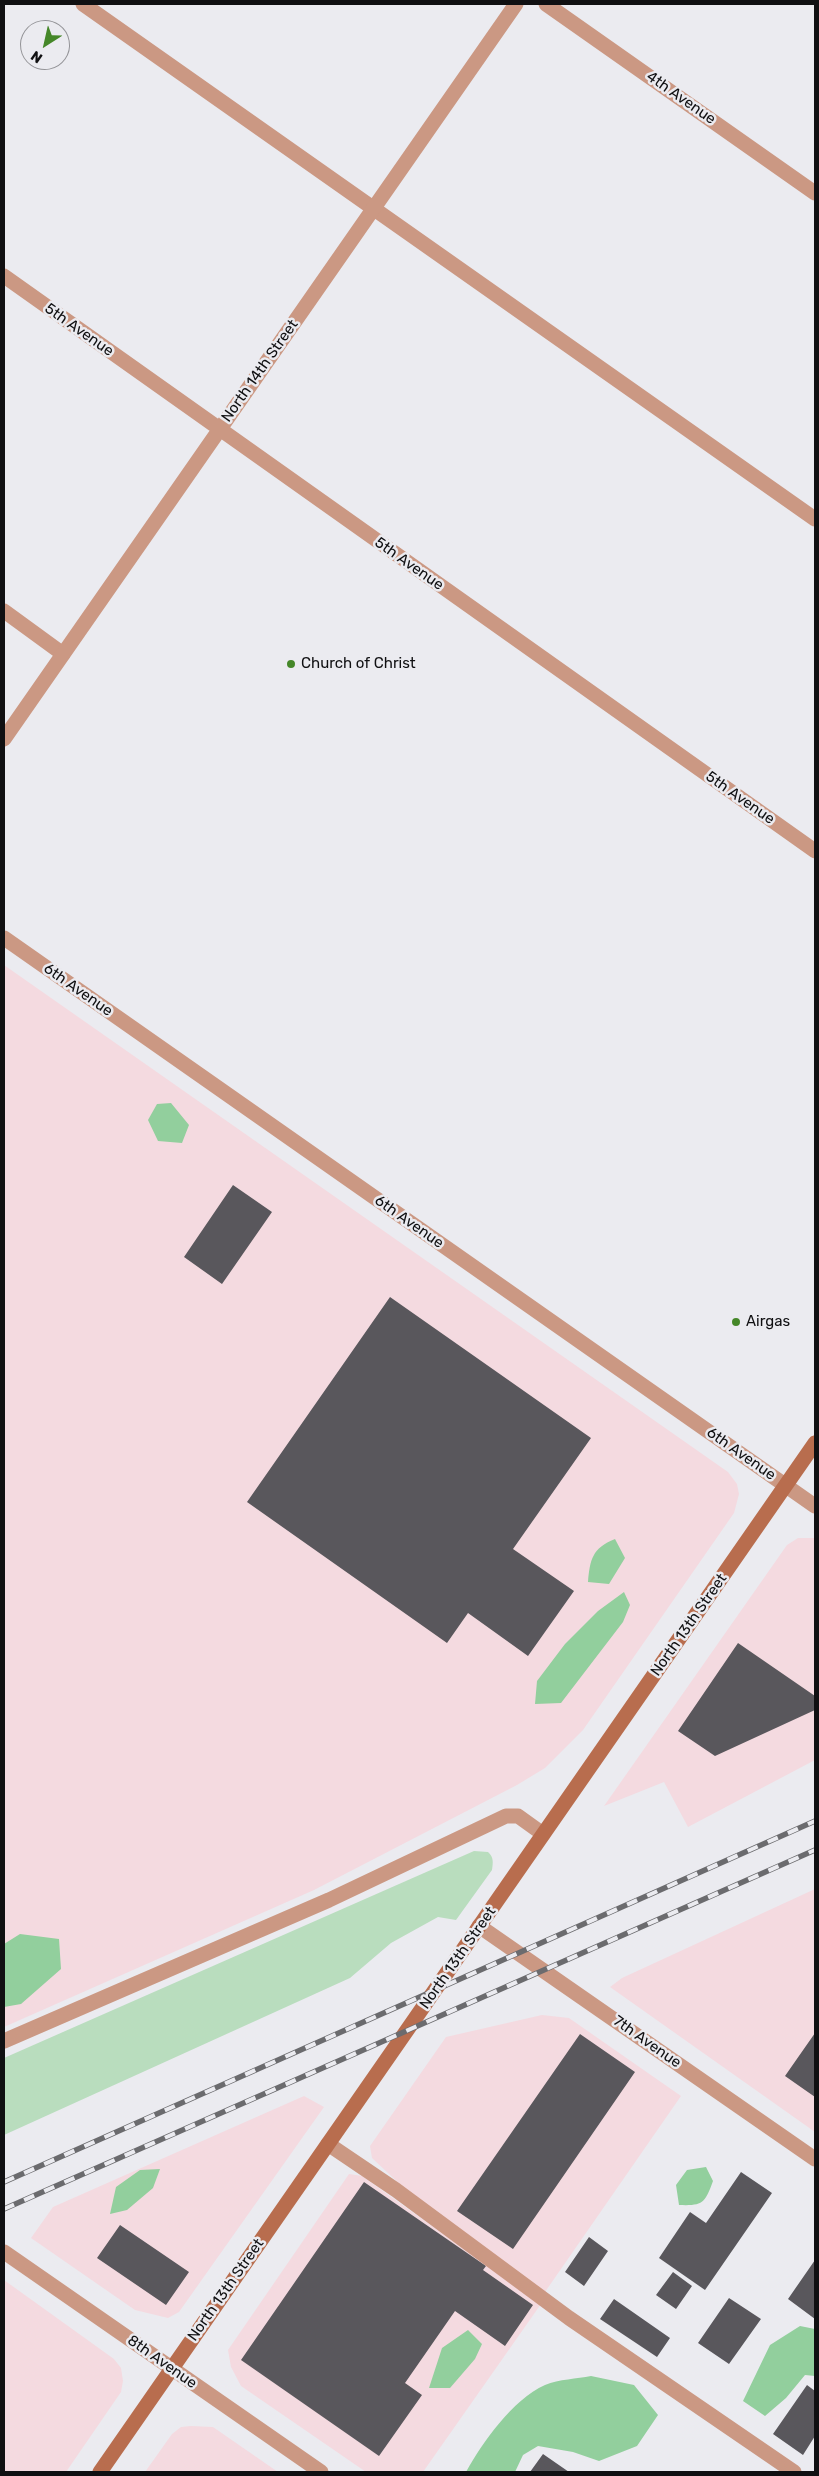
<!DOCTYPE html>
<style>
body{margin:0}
#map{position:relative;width:819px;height:2476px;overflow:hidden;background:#ebebf0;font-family:Rubik,sans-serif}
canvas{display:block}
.frame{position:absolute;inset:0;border:5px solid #101012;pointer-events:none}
.north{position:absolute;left:20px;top:20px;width:50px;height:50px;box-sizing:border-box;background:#ebebf0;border:1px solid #939397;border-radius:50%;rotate:215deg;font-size:14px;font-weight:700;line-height:20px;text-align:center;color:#101012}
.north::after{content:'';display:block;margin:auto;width:18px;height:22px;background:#458729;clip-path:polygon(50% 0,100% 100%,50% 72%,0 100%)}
</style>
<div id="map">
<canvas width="819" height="2476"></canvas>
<div class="frame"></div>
<div class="north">N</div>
</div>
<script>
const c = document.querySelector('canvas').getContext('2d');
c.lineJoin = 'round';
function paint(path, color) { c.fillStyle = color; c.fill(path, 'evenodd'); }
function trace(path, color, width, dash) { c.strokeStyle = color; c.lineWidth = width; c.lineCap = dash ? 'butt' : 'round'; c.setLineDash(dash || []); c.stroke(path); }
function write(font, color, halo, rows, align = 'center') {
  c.font = font + ' Rubik,sans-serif'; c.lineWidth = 5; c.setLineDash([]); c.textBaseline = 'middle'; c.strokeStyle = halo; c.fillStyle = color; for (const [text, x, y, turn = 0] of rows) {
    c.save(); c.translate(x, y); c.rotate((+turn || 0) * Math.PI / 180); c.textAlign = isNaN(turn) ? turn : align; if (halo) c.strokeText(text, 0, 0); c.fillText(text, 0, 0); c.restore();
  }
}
paint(new Path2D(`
 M4 965 728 1472 737 1484 739 1494 734 1513 583 1730 545 1768 517 1785 314 1890 4 2027Z
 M798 1538H815V1760L688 1827 664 1782 604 1806 787 1545Z
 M815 1889V2132L610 1987 622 1978Z
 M542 2015 569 2018 681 2096 545 2292 404 2188 372 2158 370 2146 446 2037Z
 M304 2096 324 2107 179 2312 168 2318 135 2310 31 2238 53 2207Z
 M349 2174 362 2176 541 2304 423 2472H366L241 2386 231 2367 228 2350Z
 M4 2280 114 2359 121 2368 123 2381 121 2392 66 2472H4Z
 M191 2426 213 2427 278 2472H145L172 2434 181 2427Z`), '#f4dae0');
paint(new Path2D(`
 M474 1851 488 1852C494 1857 493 1863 492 1870L456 1920 438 1917 391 1943 350 1978 4 2135V2058Z`), '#b9ddbe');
paint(new Path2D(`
 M171 1103 189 1125 182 1143 158 1141 148 1120 157 1104Z
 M615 1539 625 1558 609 1584 588 1582C590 1560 592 1548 615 1539Z
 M624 1592 630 1605 623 1622 561 1703 535 1704 537 1681 565 1644 598 1611Z
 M20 1934 59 1939 61 1969 21 2004 4 2007V1944Z
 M706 2167 713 2181C705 2203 703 2206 679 2205L676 2185 687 2170Z
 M160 2169 153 2188 127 2210 110 2214 116 2187 140 2170Z
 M800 2326 815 2329V2376L805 2375 786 2398 765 2416 743 2401 770 2345Z
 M468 2330 482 2344 475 2359 450 2388H429L442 2348Z
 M591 2376 634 2385 658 2415 637 2446 599 2461 573 2452 538 2446 523 2455 515 2472H466C483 2442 512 2400 545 2385 559 2379 577 2379 591 2376Z`), '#92cf9d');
paint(new Path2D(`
 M233 1185 272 1212 222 1284 184 1257Z
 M390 1297 591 1438 513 1549 574 1591 528 1656 468 1613 447 1643 247 1502Z
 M738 1643 815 1696V1710L715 1756 678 1731Z
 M815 2033V2097L785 2076Z
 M580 2034 635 2072 513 2249 457 2211Z
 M741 2172 772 2193 705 2290 659 2258 690 2212 706 2223Z
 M364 2182 486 2266 483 2270 533 2305 505 2346 455 2311 405 2383 422 2395 379 2456 241 2360Z
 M120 2225 189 2272 166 2305 97 2258Z
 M589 2237 608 2251 584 2286 565 2272Z
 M815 2260V2319L788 2299Z
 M673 2272 692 2286 676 2309 656 2295Z
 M729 2298 761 2319 729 2364 698 2343Z
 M614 2299 670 2338 657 2357 600 2319Z
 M807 2385 815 2391V2436L803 2455 773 2434Z
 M543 2454 569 2472H530Z`), '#59575c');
trace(new Path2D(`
 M83 4 815 519
 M4 611 63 654
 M4 2041 329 1900 506 1816H518L543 1834
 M328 2144 396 2190 569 2318 794 2472`), '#cb9883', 15);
trace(new Path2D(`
 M546 4 815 193
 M4 276 815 851
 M4 739 516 4
 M4 938 815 1506
 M479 1926 815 2159`), '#cb9883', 15);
trace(new Path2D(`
 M4 2252 321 2472`), '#cb9883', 15);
trace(new Path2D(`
 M100 2472 815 1443`), '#b86d4e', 15);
const rail = new Path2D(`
 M4 2182 815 1821
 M4 2209 815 1850`);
trace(rail, '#6b6b6e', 5.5);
trace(rail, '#ebebf0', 4, [11]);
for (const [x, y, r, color] of [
 [291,664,5,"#458729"],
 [736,1322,5,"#458729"]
]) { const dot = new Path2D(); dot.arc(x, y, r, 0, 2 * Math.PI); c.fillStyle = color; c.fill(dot); trace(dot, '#ebebf0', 2); }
write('15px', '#101012', '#ebebf0', [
 ["4th Avenue",681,98,35],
 ["5th Avenue",79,330,35],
 ["North 14th Street",260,371,-55],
 ["5th Avenue",409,564,35],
 ["5th Avenue",740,798,35],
 ["6th Avenue",78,990,35],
 ["6th Avenue",409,1222,35],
 ["6th Avenue",741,1454,35],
 ["North 13th Street",689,1625,-55],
 ["North 13th Street",458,1958,-55],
 ["7th Avenue",647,2042,35],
 ["North 13th Street",226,2290,-55],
 ["8th Avenue",162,2362,35]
]);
write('15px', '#101012', '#ebebf0', [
 ["Church of Christ",301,664],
 ["Airgas",746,1322]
], 'left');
</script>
